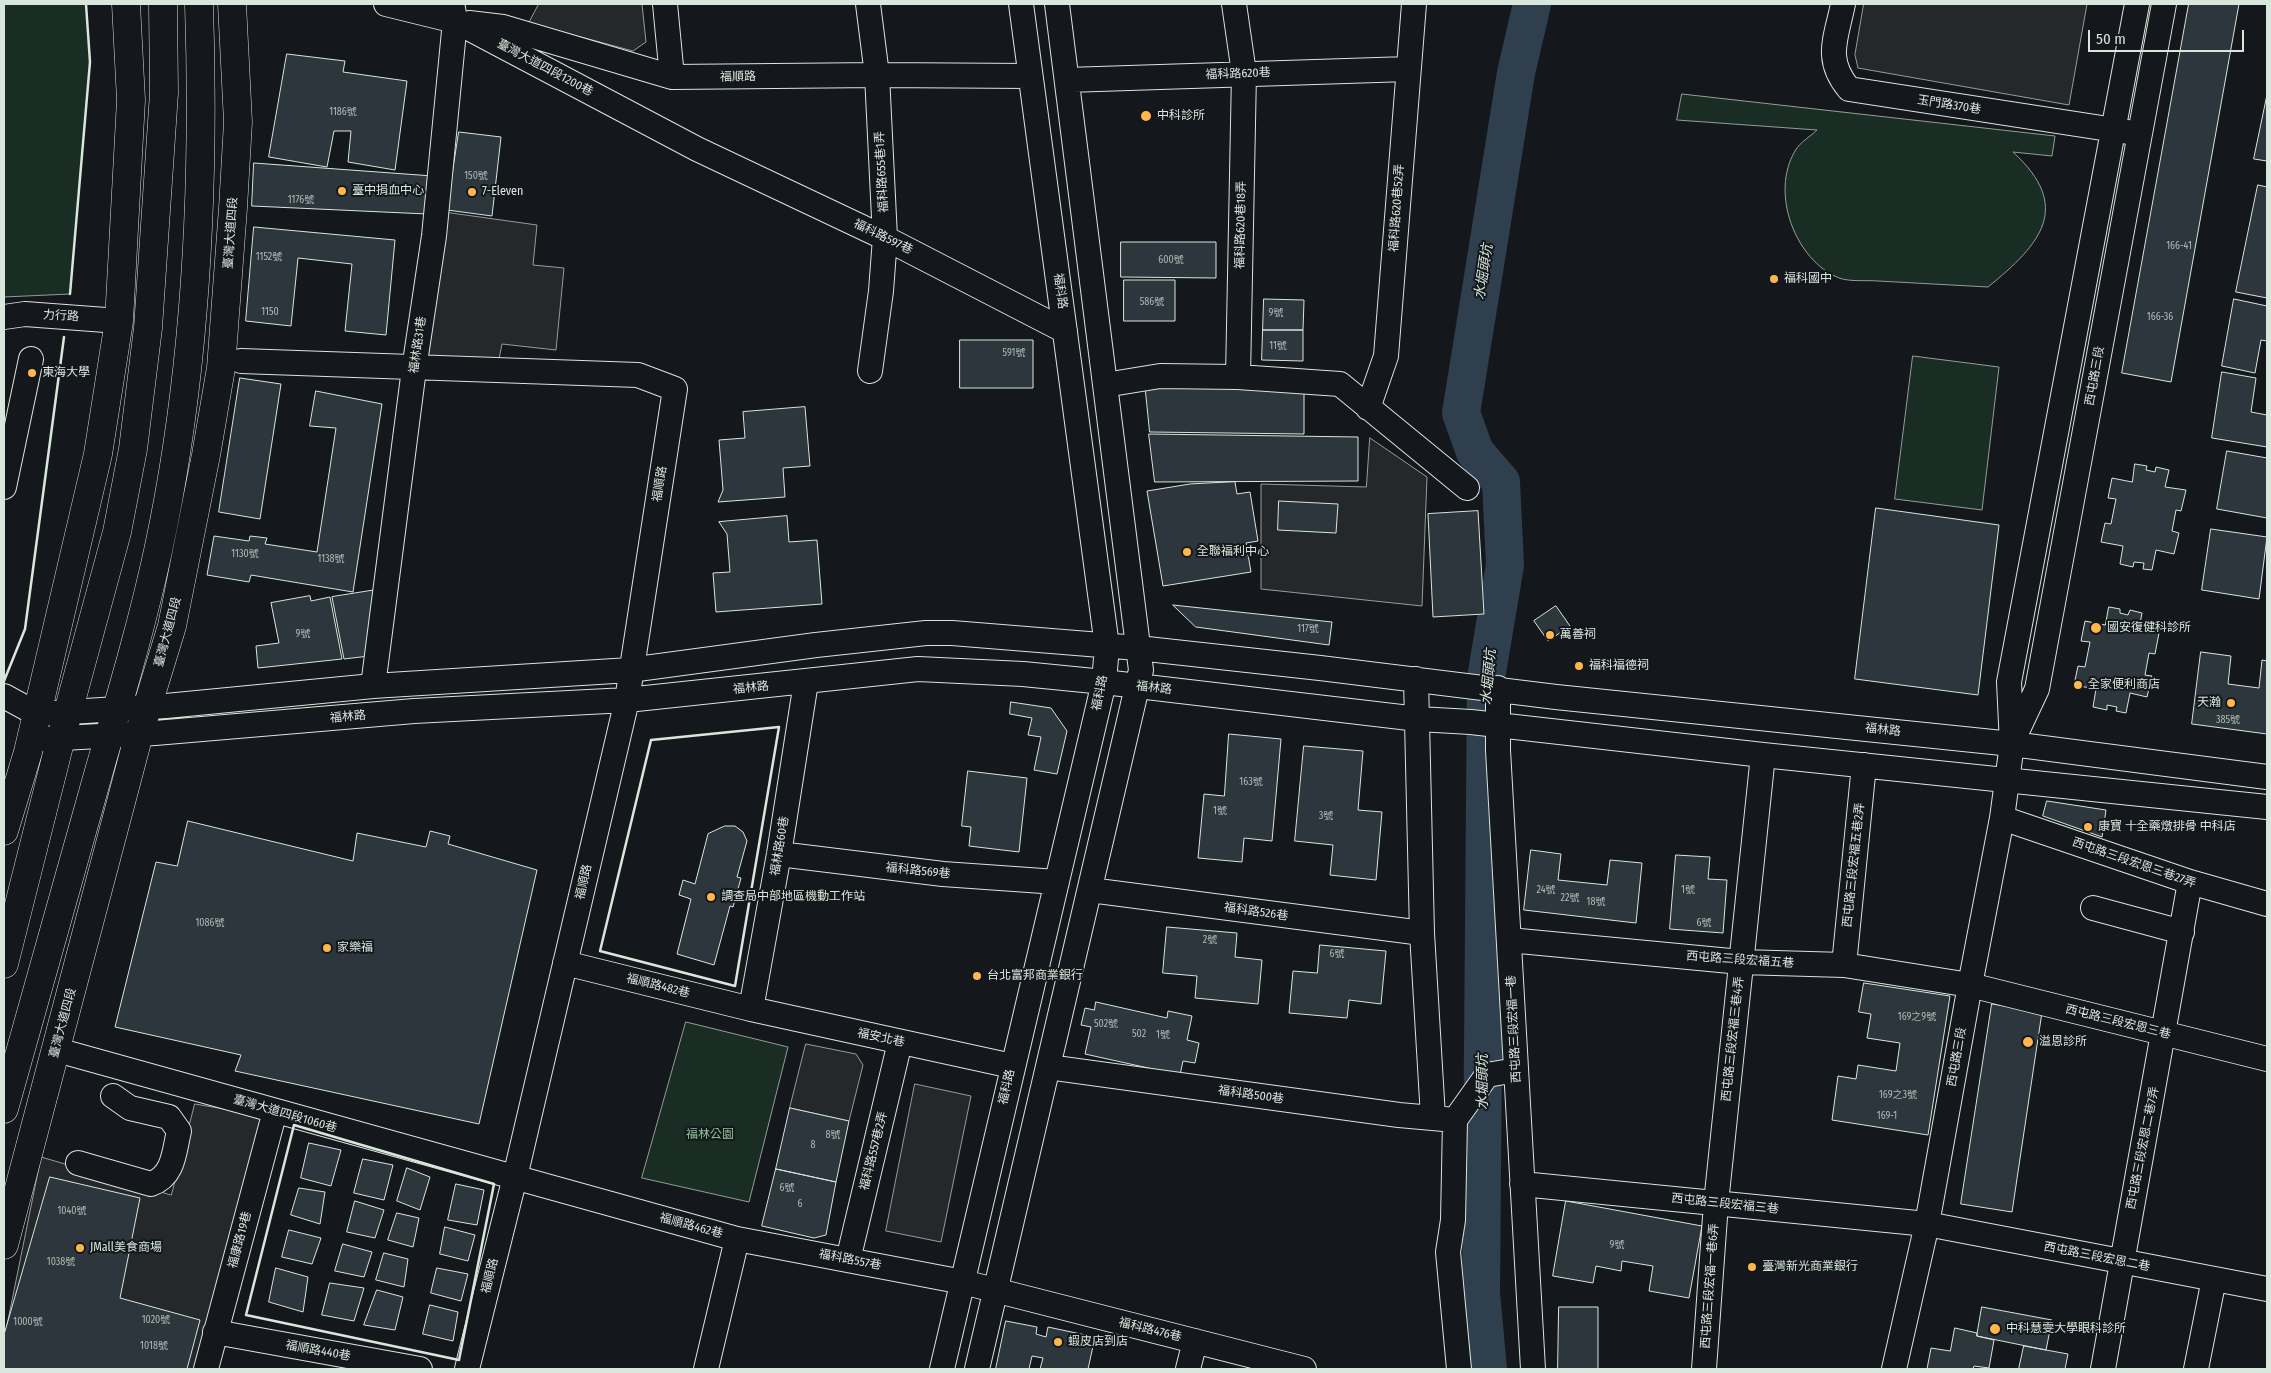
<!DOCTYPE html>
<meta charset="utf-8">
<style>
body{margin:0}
#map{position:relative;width:2271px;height:1373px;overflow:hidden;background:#14181c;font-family:"Fira Sans Condensed",sans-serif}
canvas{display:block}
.frame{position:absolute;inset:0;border:5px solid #d8e6dc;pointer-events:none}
.scale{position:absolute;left:2088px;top:30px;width:156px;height:22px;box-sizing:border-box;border:2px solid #d8e6dc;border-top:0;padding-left:6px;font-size:15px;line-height:18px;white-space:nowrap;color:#d8e6dc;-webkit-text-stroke:4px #14181c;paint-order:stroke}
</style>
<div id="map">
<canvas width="2271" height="1373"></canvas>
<div class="frame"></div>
<div class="scale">50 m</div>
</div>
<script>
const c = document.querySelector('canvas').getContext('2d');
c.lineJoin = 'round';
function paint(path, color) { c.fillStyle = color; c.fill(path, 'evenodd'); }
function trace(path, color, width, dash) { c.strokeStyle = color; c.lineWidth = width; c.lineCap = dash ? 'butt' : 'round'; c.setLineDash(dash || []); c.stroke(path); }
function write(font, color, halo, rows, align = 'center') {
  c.font = font + ' "Fira Sans Condensed","Noto Sans TC",sans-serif'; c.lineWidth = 4; c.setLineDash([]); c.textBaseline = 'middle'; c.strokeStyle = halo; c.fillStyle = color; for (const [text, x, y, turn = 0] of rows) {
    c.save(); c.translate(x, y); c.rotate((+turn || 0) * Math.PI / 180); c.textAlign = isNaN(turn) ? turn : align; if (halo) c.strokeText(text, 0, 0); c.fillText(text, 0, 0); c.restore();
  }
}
const green = new Path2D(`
 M4 4H86L90 62 70 294 4 297Z
 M1682 94 2055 136 2052 156 2013 152C2073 207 2041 244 1988 287 1951 285 1915 283 1878 281 1866 280 1850 282 1839 278 1795 260 1770 193 1795 151 1800 142 1810 137 1817 130L1677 120Z
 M1913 356 1999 367 1982 510 1895 499Z
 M686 1022 788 1047 749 1202 642 1178Z`);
paint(green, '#1a2d24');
trace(green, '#939e99', 1);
const parking = new Path2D(`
 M539 4H642L646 42 633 51 529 23Z
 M1864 4H2087L2069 105 1858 68 1855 55Z
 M444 212 537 225 533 265 564 268 556 350 502 344 497 369 421 365Z
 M1370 438 1427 477 1422 606 1261 589V484L1366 487Z
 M806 1044 856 1054 863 1065 849 1121 790 1108Z
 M915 1084 971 1096 941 1242 886 1231Z
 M195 1104 265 1116 196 1369H4V1340L41 1157 171 1195Z`);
paint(parking, '#24282b');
trace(parking, '#939e99', 1);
trace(new Path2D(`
 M1488 1369 1481 1293 1486 678 1505 565 1501 482 1475 452 1461 413 1516 73 1532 4`), '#2f3f4d', 38);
const building = new Path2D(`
 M2189 4H2239L2171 382 2122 373Z
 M287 54 345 61 343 72 407 81 395 170 348 162 351 131H334L327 167 269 157Z
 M2267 95V161L2254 159Z
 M459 132 501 137 492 216 447 210Z
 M254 163 433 176 427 214 252 206Z
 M2258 185 2267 187V298L2236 292Z
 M254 227 395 240 386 335 345 331 352 264 298 258 291 326 246 321Z
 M1121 242H1216V278L1121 277Z
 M1124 280H1175V321H1124Z
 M1264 299 1304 300 1303 330H1263Z
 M2234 299 2267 306V341L2261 340 2255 373 2222 366Z
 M1263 330H1303V361L1262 360Z
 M960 340H1033V388H960Z
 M2222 372 2256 378 2251 412 2267 415V447L2212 438Z
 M240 378 281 384 260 519 219 512Z
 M1145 383 1304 391V434L1150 432Z
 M316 391 382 404 353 592 251 575 249 582 207 575 214 536 249 541 250 536 267 538 265 544 317 552 336 428 310 426Z
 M805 407 810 466 783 468 785 497 718 502 723 490 719 440 745 438 743 412Z
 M1149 434 1358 437V481L1155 482Z
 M2227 451 2267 458V518L2217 509Z
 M2135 464 2147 466 2146 470 2155 472 2156 467 2169 470 2165 487 2186 490 2181 511 2176 510 2172 531 2179 533 2174 554 2156 550 2152 570 2143 569 2144 563 2134 562 2133 567 2120 564 2123 546 2101 542 2105 523 2111 524 2116 499 2108 498 2112 478 2132 482Z
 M1235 482 1237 494 1250 492 1258 541 1246 543 1251 572 1163 586 1147 491 1190 484Z
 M1279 501 1338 504 1336 533 1278 530Z
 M1876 508 1999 525 1978 695 1855 679Z
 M1478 511 1484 614 1433 617 1428 514Z
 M787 516 789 542 817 540 822 604 716 612 713 573 730 572 727 534 719 522Z
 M2211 529 2267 537 2259 599 2202 590Z
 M376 590 369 656 344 659 332 597Z
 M310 596 311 601 330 597 342 659 258 668 256 646 279 643 271 603Z
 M1173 605 1332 622 1329 645 1196 627Z
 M1556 606 1570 626 1548 641 1534 621Z
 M2109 607 2120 609V613L2128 615 2130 610 2142 613 2139 629 2159 633 2155 654 2149 653 2145 675 2152 676 2147 697 2130 693 2126 713 2116 711 2117 707 2107 705V710L2093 707 2096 689 2074 685 2078 666 2085 667 2090 642 2081 641 2085 621 2105 625Z
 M2201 652 2231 656 2228 684 2259 688 2262 660 2267 661V734L2192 724Z
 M1011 702 1051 708 1067 731 1057 774 1034 770 1041 737 1028 735 1032 718 1010 714Z
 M1229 734 1281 739 1272 841 1244 838 1242 862 1198 858 1204 794 1224 796Z
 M1304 746 1363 751 1358 810 1382 812 1376 880 1330 875 1333 845 1295 841Z
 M968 771 1027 778 1019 852 969 846 971 827 962 826Z
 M2047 801 2106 810 2102 837 2043 816Z
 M188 821 353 861 357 833 426 847 430 831 450 836 448 844 537 870 479 1124 235 1071 241 1055 115 1027 156 862 177 866Z
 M725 826H735L743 832 747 841 737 877 741 878 733 907 730 906 714 965 677 954 691 899 679 895 683 880 695 884 708 834Z
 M1531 850 1561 854 1558 880 1607 885 1610 860 1642 863 1636 923 1524 910Z
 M1676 855 1710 857 1708 879 1727 880 1723 933 1670 929Z
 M1167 927 1237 933 1235 957 1262 960 1258 1004 1195 998 1197 976 1163 973Z
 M1320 945 1386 951 1381 1004 1349 1000 1347 1018 1289 1013 1293 971 1317 973Z
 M1864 983 1950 996 1928 1135 1832 1120 1838 1076 1856 1079 1858 1065 1896 1071 1900 1043 1867 1038 1871 1014 1859 1012Z
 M1096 1002 1167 1018 1168 1011 1192 1016 1187 1040 1199 1043 1195 1063 1183 1061 1180 1075 1085 1054 1091 1027 1081 1025 1085 1008 1094 1010Z
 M1992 1004 2042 1012 2012 1212 1961 1204Z
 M790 1108 849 1121 836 1182 776 1169Z
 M309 1143 341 1150 331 1186 301 1178Z
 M363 1159 393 1165 384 1200 354 1193Z
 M407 1168 430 1177 420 1210 397 1201Z
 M776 1169 836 1182 826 1235 814 1238 762 1226Z
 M50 1177 140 1198 120 1298 200 1320 187 1369H4V1335Z
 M456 1184 484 1190 477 1225 448 1220Z
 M299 1188 325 1192 320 1224 291 1215Z
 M355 1201 384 1210 375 1238 347 1232Z
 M1566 1201 1702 1226 1689 1298 1649 1291 1653 1266 1622 1261 1621 1271 1596 1266 1593 1283 1553 1276Z
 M397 1213 419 1218 413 1247 388 1240Z
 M445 1227 475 1235 468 1261 440 1254Z
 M289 1230 321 1238 312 1264 282 1257Z
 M343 1244 372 1252 364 1277 335 1271Z
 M384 1253 408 1259 404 1287 376 1280Z
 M276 1268 308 1277 303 1312 269 1302Z
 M437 1268 468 1274 461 1301 431 1293Z
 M330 1283 364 1288 354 1321 322 1315Z
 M377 1290 403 1297 395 1330 364 1325Z
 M430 1305 458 1312 453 1341 423 1334Z
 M1559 1307H1598V1369H1558Z
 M1982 1307 2052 1320 2046 1350 1977 1336Z
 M1006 1321 1037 1327 1036 1334 1046 1337 1048 1327 1095 1337 1088 1369H1040L1043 1358 1032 1356 1029 1369H996Z
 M1955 1328 1977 1333V1336L1994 1340 1989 1368 1974 1366 1973 1369H1927L1931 1348 1950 1351Z
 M2024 1346 2068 1354 2065 1369H2019Z`);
paint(building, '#2c363c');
trace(building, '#d8e6dc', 1);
const minor = new Path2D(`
 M386 4 455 21 697 149 885 238 1065 331
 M665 4 672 77
 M868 4 877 75 885 238 881 291 870 371
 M1234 4 1244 73 1238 377
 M1843 4C1836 39 1824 59 1849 89L2128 132
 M469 23 503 27 672 77 877 75 1030 76
 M1067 80 1408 69
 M4 317 25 314 119 321
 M241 361 638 375 675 389 627 700 515 1177 467 1369
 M1105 385 1160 376 1238 377 1340 384 1467 488
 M1368 408 1386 356 1414 4
 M4 487 31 359
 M1416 679 1422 933 1433 1117
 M373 686 414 369 434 236 455 21 453 8
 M1498 688V750L1533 1369
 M4 696 37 714 166 706 373 686 630 670 816 645 926 633H952L1138 648 1320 668 1556 697 2012 744 2267 777
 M44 739 155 733 414 711 627 700 918 669 1023 674 1104 682 1418 719 1471 722 1763 755 2267 807
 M2013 740 2037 689 2164 4
 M2002 818 2190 882 2267 904
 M779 854 943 874 1057 882
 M1090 890 1422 933
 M2093 908 2182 932
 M1509 940 1741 962 1844 965 1970 985 2267 1059
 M565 963 751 1009 1012 1066
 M1844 965 1864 765
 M751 1009 779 854 806 682
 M57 1050 737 1239 963 1282 1304 1369
 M1048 1067 1399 1115 1455 1120
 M78 1163 151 1184C174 1176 174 1152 179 1131L169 1117 130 1108 113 1096
 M1522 1184 1927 1224 2267 1289
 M848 1260 900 1042
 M215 1332 420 1369
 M206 1369 275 1111
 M706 1369 737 1239
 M942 1369 1104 682 1107 646 1021 4
 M977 1369 1141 670 1057 4
 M1188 1369 1195 1341
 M1459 1369 1448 1252 1453 1220 1455 1120 1487 1075 1516 1070
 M1704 1369 1716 1203 1763 755
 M1894 1369 1927 1224 1970 985 2002 818 2012 744 2009 682 2137 4
 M2103 1369 2190 882
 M2196 1369 2214 1279`);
const major = new Path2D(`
 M4 831 28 752 98 454 119 321 131 100 126 4
 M4 964 61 738 117 532 133 449 148 328 164 93 163 4
 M4 1109C36 996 67 884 99 771 120 698 142 625 158 551 196 375 205 184 199 4
 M4 1245 139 734 172 626 206 455 221 368 233 208 238 122 232 4`);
trace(minor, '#d8e6dc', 26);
trace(major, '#d8e6dc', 29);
trace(minor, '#14181c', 24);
trace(major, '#14181c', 28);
trace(new Path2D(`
 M70 294 90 62 86 4
 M4 681 25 629 64 337
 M779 727 735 986 600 951 651 740Z
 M294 1125 494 1184 459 1360 246 1315Z`), '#d8e6dc', 2.5);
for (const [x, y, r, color] of [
 [1146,116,6,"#ffb74d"],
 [342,191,5,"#ffb74d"],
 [472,192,5,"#ffb74d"],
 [1774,279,5,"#ffb74d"],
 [32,373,5,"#ffb74d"],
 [1187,552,5,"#ffb74d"],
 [2096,628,6,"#ffb74d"],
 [1550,635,5,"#ffb74d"],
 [1579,666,5,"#ffb74d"],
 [2078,685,5,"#ffb74d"],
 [2231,703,5,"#ffb74d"],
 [2088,827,5,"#ffb74d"],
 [711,897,5,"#ffb74d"],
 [327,948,5,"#ffb74d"],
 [977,976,5,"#ffb74d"],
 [2028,1042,6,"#ffb74d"],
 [80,1248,5,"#ffb74d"],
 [1752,1267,5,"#ffb74d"],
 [1995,1329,6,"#ffb74d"],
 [1058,1342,5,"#ffb74d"]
]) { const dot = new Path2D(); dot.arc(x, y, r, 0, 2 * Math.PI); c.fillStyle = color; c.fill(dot); trace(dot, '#14181c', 2); }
write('10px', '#adbab4', null, [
 ["1186號",343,112],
 ["150號",476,176],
 ["1176號",301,200],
 ["166-41",2179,246],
 ["1152號",269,257],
 ["600號",1171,260],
 ["586號",1152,302],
 ["1150",270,312],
 ["9號",1276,313],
 ["166-36",2160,317],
 ["11號",1278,346],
 ["591號",1014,353],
 ["1130號",245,554],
 ["1138號",331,559],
 ["117號",1308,629],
 ["9號",303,634],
 ["385號",2228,720],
 ["163號",1251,782],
 ["1號",1220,811],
 ["3號",1326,816],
 ["24號",1546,890],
 ["1號",1688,890],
 ["22號",1570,898],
 ["18號",1596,902],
 ["1086號",210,923],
 ["6號",1704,923],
 ["2號",1210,940],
 ["6號",1337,954],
 ["169之9號",1917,1017],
 ["502號",1106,1024],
 ["502",1139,1034],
 ["1號",1163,1035],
 ["169之3號",1898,1095],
 ["169-1",1887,1116],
 ["8號",833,1135],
 ["8",813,1145],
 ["6號",787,1188],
 ["6",800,1204],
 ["1040號",72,1211],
 ["9號",1617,1245],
 ["1038號",61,1262],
 ["1020號",156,1320],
 ["1000號",28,1322],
 ["1018號",154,1346]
]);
write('12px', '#d8e6dc', '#14181c', [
 ["臺灣大道四段1200巷",545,68,28],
 ["福科路620巷",1238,74,-2],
 ["福順路",738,77,-1],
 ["玉門路370巷",1949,105,9],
 ["福科路655巷1弄",882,172,-93],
 ["福科路620巷52弄",1397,208,-86],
 ["福科路620巷18弄",1241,225,-89],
 ["臺灣大道四段",231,233,-86],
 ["福科路597巷",883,237,26],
 ["福科路",1060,291,82],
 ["力行路",61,316,3],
 ["福林路31巷",418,345,-82],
 ["西屯路三段",2095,376,-80],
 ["福順路",660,484,-81],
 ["臺灣大道四段",168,632,-75],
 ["福林路",751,688,-6],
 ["福林路",1154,688,7],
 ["福科路",1100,693,-79],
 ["福林路",348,717,-5],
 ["福林路",1883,730,6],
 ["福林路60巷",780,846,-81],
 ["西屯路三段宏恩三巷27弄",2134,863,19],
 ["西屯路三段宏福五巷2弄",1854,865,-84],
 ["福科路569巷",918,871,6],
 ["福順路",584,882,-77],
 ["福科路526巷",1256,912,8],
 ["西屯路三段宏福五巷",1740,960,4],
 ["福順路482巷",658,986,14],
 ["西屯路三段宏恩三巷",2118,1022,14],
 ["臺灣大道四段",63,1023,-75],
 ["西屯路三段宏福一巷",1514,1029,-93],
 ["福安北巷",881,1038,12],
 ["西屯路三段宏福三巷4弄",1733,1039,-84],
 ["西屯路三段",1957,1057,-80],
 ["福科路",1007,1087,-77],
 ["福科路500巷",1251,1095,8],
 ["臺灣大道四段1060巷",285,1114,16],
 ["西屯路三段宏恩二巷7弄",2143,1148,-79],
 ["福科路557巷2弄",874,1151,-76],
 ["西屯路三段宏福三巷",1725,1204,6],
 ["福順路462巷",691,1226,15],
 ["福康路19巷",240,1240,-75],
 ["西屯路三段宏恩二巷",2097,1257,11],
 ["福科路557巷",850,1260,11],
 ["福順路",490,1276,-76],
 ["西屯路三段宏福一巷6弄",1710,1286,-86],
 ["福科路476巷",1150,1330,14],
 ["福順路440巷",318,1351,10]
]);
write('12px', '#d8e6dc', '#14181c', [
 ["中科診所",1157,116],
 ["臺中捐血中心",352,191],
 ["7-Eleven",482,192],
 ["福科國中",1784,279],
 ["東海大學",42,373],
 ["全聯福利中心",1197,552],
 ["國安復健科診所",2107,628],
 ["萬善祠",1560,635],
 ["福科福德祠",1589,666],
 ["全家便利商店",2088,685],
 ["天瀚",2221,703,"right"],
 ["康寶 十全藥燉排骨 中科店",2098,827],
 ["調查局中部地區機動工作站",721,897],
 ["家樂福",337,948],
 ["台北富邦商業銀行",987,976],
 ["溢恩診所",2039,1042],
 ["JMall美食商場",90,1248],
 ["臺灣新光商業銀行",1762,1267],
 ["中科慧雯大學眼科診所",2006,1329],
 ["蝦皮店到店",1068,1342]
], 'left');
write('12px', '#8ac095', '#14181c', [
 ["福林公園",710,1135]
]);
write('italic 14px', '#d8e6dc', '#14181c', [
 ["水堀頭坑",1484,272,-81],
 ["水堀頭坑",1489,677,-85],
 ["水堀頭坑",1483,1082,-90]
]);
</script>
